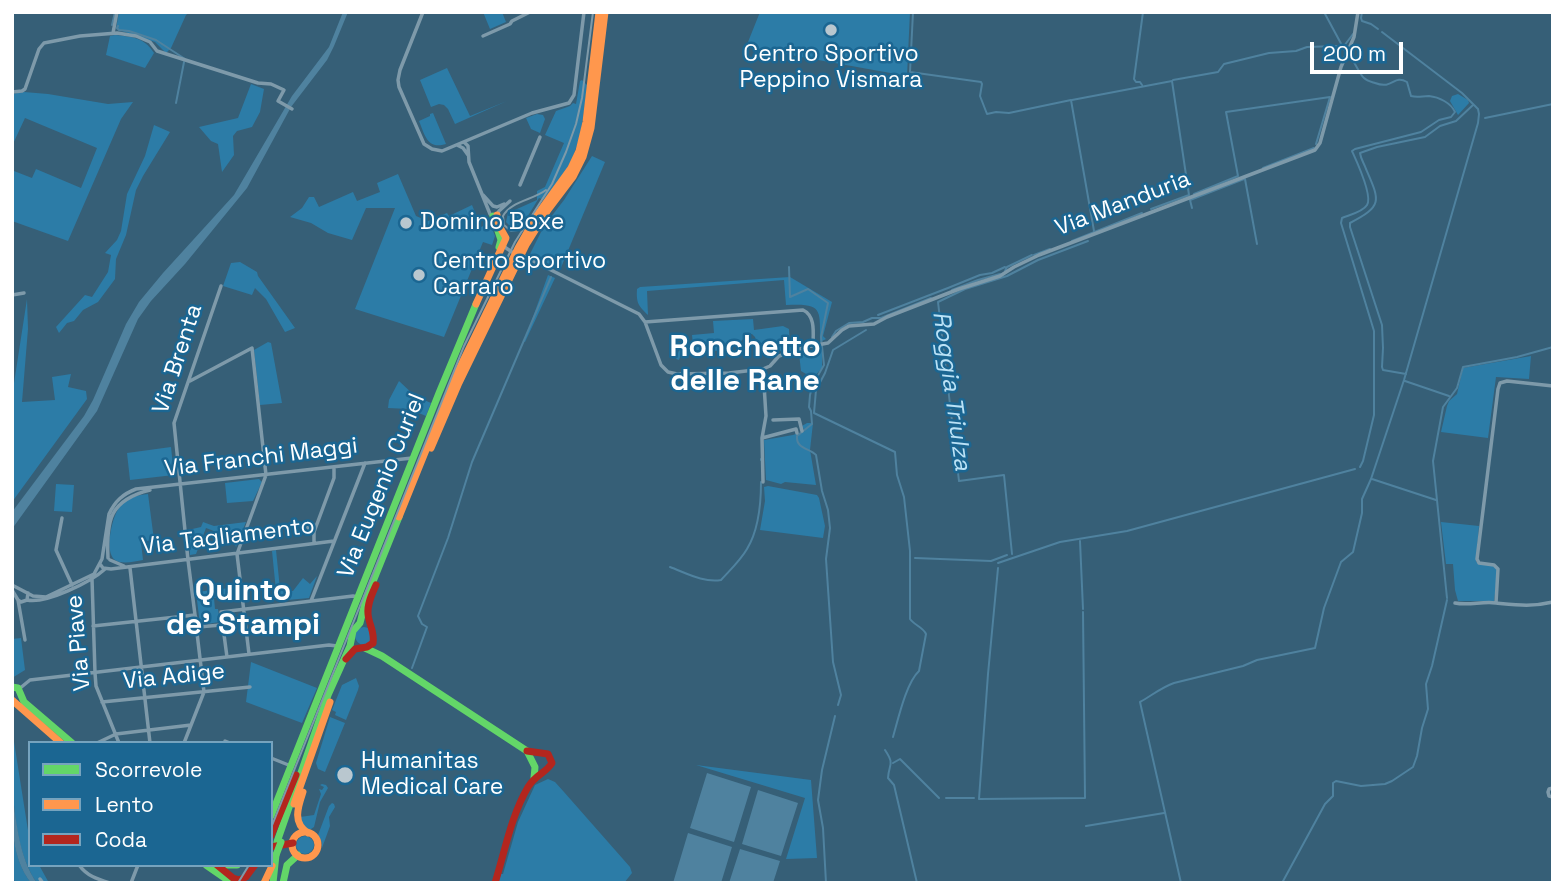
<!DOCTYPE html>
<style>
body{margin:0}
#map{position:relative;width:1565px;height:895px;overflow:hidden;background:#365f77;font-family:"Space Grotesk",sans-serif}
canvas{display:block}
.frame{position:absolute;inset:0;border:14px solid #fff;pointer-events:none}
.legend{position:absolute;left:28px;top:741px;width:245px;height:126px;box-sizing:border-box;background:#1b6692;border:2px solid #76a3be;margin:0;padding:9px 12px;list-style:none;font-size:21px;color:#fff}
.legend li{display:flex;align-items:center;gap:14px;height:35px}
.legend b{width:35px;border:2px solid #76a3be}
.scale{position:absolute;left:1310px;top:42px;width:93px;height:32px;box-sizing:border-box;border:4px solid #fff;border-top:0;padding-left:9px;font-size:21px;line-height:24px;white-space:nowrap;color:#fff;-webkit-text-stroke:5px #1b6692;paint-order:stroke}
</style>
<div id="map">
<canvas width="1565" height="895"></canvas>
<div class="frame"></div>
<ul class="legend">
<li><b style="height:9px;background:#63d668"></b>Scorrevole</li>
<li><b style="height:9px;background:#ff974d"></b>Lento</li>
<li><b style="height:9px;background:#b3261e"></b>Coda</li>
</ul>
<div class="scale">200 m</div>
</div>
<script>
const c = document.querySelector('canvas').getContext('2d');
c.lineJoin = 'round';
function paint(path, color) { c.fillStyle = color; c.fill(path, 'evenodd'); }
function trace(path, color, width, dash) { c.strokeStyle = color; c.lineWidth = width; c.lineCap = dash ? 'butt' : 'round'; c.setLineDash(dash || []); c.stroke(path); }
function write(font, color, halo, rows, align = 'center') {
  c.font = font + ' "Space Grotesk",sans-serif'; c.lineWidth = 5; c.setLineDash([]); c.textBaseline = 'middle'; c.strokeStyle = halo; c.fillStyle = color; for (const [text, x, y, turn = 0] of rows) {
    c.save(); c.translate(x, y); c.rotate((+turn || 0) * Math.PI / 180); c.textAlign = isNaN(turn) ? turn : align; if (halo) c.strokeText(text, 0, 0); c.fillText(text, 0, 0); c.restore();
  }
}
paint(new Path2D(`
 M119 12H190L186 15 171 48 166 53 155 42 116 29Z
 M483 12H502L506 22 490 29Z
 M760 12H910L907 76 746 47Z
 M115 35C132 37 144 37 154 53L145 68 106 55 110 36Z
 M447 68 470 116 507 101 455 124 448 109 444 105 439 104 431 107 420 80Z
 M582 80 587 85C584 112 582 140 569 165 562 178 553 189 544 200L539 198 521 227 512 228 506 222 508 213 537 200V191L545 187 564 143 545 135 556 111 570 106 573 103 576 104 580 81Z
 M251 84 264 89 260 112 252 127 237 131 233 136 234 155 222 172 218 144 211 141 199 127 238 118Z
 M24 92 48 94 108 104 133 102 121 119 68 241 12 221V168L14 171 32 178 36 169 81 188 97 148 25 118 12 146V94Z
 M1458 94 1468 100 1469 103 1458 115 1450 101 1452 96Z
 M433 113 446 144C427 150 425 135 419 121L430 116V114Z
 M537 114 543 115 545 119 540 133 531 129 526 118Z
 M154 125 170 132 143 176 136 190 126 235 116 259 115 279 98 302 83 310 74 321 67 323 59 333 56 327 85 295 92 297 108 272 111 255 105 253 117 240 121 231 127 194 145 156Z
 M592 156 605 162 560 270 530 254 544 226 564 200Z
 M398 174 416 216 428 221 447 213 449 216 472 205 481 227 490 223 495 236 492 245 483 242 444 337 355 309 395 208H366L352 240 328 233 311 223 290 217 302 208 309 197H314L319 207 353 192 357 201 380 192 377 183Z
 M240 262 257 272 258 276 295 328 285 332 266 299 255 288 252 295 223 286 231 263Z
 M548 275 555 278 525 342H524Z
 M790 277 832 302 823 336 826 339 820 342C820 309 823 303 786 305L784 280 647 291 648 315C639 306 636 304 637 289L640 287Z
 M27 299 28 329 22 402 55 400 52 377 71 374 68 387 86 391 87 399 12 502V396Z
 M753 319 754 330 783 326 789 329 790 347H793L794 350 787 352 786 350 780 351 776 341 757 344 755 337 752 334 746 335C732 357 705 350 683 349L679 360 676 359 680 347 693 345 692 335 714 333 713 321Z
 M268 342 271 343 282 403 260 405 254 350Z
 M822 348V368L813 378 801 371 799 353Z
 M1531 356 1529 379 1496 377 1488 438 1441 432 1447 406 1449 401 1457 394 1463 368Z
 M399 381 415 396 431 403 426 416 409 409 388 408 389 400Z
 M807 423H813L810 450 816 485 785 482 781 484 766 480 764 440 793 435 805 431 802 426Z
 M171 447 174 475 130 480 127 453Z
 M259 479 262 482 253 501 227 503 225 483Z
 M56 484 74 485 72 512 54 511Z
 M768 486 817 495 819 498 825 526 823 538 760 530 765 501 764 487Z
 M148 494 154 540 141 542 143 560C135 561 123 565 115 560 104 552 112 517 119 508 126 498 137 495 148 494Z
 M203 522 214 526 246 522 236 547 232 538 206 528 196 554 190 555 188 530 201 527Z
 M1441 522 1479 526 1476 562 1491 565 1498 569 1494 601H1458L1455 590 1453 564H1446Z
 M276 550 280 589 283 591H293L303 578 310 584 317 576 309 598 277 601 272 551Z
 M230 588 231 596 214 598 215 609H218L220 622 200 625 196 592Z
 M355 636a9 9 0 1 1 18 0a9 9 0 1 1-18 0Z
 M21 638 25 670 12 678V639Z
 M251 662 317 688 302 723 246 702Z
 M356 678 359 686 358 690 346 720 335 715 336 712 332 710 342 685Z
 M330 717 345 723 325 772 318 769 316 763Z
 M12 729 30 843V865H39L49 883H37C10 846 12 773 12 729Z
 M696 765 811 780 817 858 786 859 805 798Z
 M548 779 555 782 564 792 630 867 632 873 624 883H498L501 874H503L518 822 535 785Z
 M322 784 326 785 328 788 320 802 314 827 308 831 300 826V817L314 815 321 794 319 789 322 790 324 787 320 785Z
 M332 803 334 804 335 807 329 817 330 826 322 848V843L318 835 329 806Z
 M12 828C15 848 18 866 31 883H16L12 877Z
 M296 845a9 9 0 1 1 18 0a9 9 0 1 1-18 0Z`), '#2c7ca7');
paint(new Path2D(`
 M343 12H348L334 46 327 60 291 107 247 188 185 264 151 301 138 319 97 411 12 529V512L84 416 93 400 126 324 139 302 163 273 234 195 292 96 329 47Z
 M707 773 751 787 734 842 690 828Z
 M758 790 798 803 781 856 742 844Z
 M12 794C17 823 19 858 37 883H31C11 857 12 825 12 794Z
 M688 833 732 847 721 883H673Z
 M740 849 780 861 773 883H729Z`), '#4f829f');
trace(new Path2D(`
 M913 12 910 72 981 82 982 84 980 96 987 114 996 112 1009 113 1071 100 1094 231
 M1324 12 1345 51
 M1362 12 1361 18 1362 21 1371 24 1378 29
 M112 25 115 12
 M118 26 117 28 119 30 129 31 156 40 185 59
 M1344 46 1353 34
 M1349 54C1353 59 1360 75 1364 78 1367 81 1372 82 1375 83 1394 90 1393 74 1407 82L1411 96C1418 98 1422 96 1429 96 1439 97 1451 103 1455 112L1451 117 1439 120 1421 132 1355 149 1352 151C1357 162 1373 196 1367 205 1363 212 1349 215 1342 218L1341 223 1374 331V415L1363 461 1360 467
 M1173 80 1218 72 1224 64 1269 53 1296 51 1307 47 1337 46
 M1142 85 1140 82H1136L1134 79 1143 12
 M1072 100 1172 81 1189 195 1151 209
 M176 103 184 62
 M1485 118 1553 104
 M1263 168 1314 148
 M1245 179 1257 244
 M1194 194 1238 176 1226 112 1330 97 1316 144
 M1192 208 1190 200 1244 179
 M1072 241 1142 213
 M1034 255 1050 249
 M789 267 790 297 808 289 828 303 821 337 824 365 813 384 810 395 809 407 811 411 812 424 797 436C796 449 809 448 816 455L822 491 828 510 830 528 826 559 833 662 841 695 838 705
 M1005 271 1007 267 1032 255
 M952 290 978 280 1000 274
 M878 315 948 288 980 275 992 273 1005 267
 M866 330 833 350 825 373 816 390 814 413 895 452 897 475 904 497 910 551V619C914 625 923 627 926 634L919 671C906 683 898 720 893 737
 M832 337 836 331 849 323 863 322 872 318H881L931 298
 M1406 374 1383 370 1382 367 1383 348 1382 325 1350 227V223C1383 206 1380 201 1366 169 1364 163 1361 160 1360 153L1377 147 1425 137 1440 126 1456 121 1473 105
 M1405 381 1449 396
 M761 459V460
 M1372 479 1436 500
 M1080 541 1083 609
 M1012 554 1004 475 959 481 938 302 965 289 1007 276 1038 260 1088 241
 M915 558 991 561 1007 555
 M998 563 1060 542 1127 531 1355 469
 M670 567C686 573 704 583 721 580 730 570 740 561 747 549 758 531 761 503 761 482
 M998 568 988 674 979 799 1085 798 1083 612
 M1447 598 1433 461 1443 407 1457 388 1463 367 1517 357 1553 347
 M412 668 427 627 422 624 418 616 448 538 472 462 551 277
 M885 750C895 765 889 763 888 778L894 785 917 883
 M893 763 900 759 939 798
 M946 798H974
 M1086 826 1164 813
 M826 883 823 828 818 800 822 770 835 716
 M1181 883 1140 702C1151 696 1162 687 1174 683L1243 666 1257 660 1315 648 1324 608 1341 562 1353 552 1362 513V499L1371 479 1404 380 1478 123 1479 114 1478 109 1462 93 1382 32
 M1282 883 1325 804 1333 796V783L1336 781 1361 786 1385 784 1392 781 1413 767 1417 756 1422 728 1428 709 1426 684 1432 666 1447 600`), '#4f829f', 2);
trace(new Path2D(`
 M423 12 400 70 398 80 399 87 424 144 432 149 442 151 532 113 569 103 574 95 584 12
 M113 33 117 12
 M483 36 510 24 512 21 530 12
 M12 92 22 91 25 89 39 49 44 43 80 36 117 33 136 36 150 42 157 51 258 83 271 84 284 90 278 101 292 109
 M464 142 468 146 469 162 490 214 493 216 497 215 499 211 510 201
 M457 145 463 148 468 155
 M520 185 540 137
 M483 195 493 206 497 207 504 204
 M502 243 506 248 515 254
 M523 256 639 314 645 322 661 365 668 372 677 374 729 373 763 369 770 366 779 356 806 347 828 343 842 330 849 326 874 324 887 317 959 289 1000 276 1014 267 1039 255 1315 150 1320 143 1341 67 1354 37 1358 12
 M12 295 24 293
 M645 322 803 310C816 316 813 334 813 346
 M190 381 252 348 266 475 237 554 249 654
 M773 420 799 419 802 431
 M762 438 796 429 797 433
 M763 482 762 438 766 416 763 369
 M62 518 56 550 72 585
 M314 532 308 528 307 525 309 523 316 526
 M314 543V532L334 478V467
 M108 558C106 520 110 500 150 490
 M110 560 124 566
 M100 564 103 568 111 569 334 541
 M130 568 150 743
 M92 579 95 673 96 686 119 743
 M12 585 33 596 46 597 94 574 102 559 109 514C115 501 123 494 136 489L412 458
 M12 590 18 600 21 602 27 600 28 593
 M18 600 25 640
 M27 600C46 604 91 582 105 569
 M311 601 365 463
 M1455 603C1469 606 1482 601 1496 603 1517 605 1532 607 1553 602
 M1496 603 1498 569 1494 565 1479 563 1477 559 1498 389 1500 383 1507 381 1553 386
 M93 626 195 615
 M198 627 221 625 223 624
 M227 657 221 612 353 596 358 597
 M19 689 30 680 329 645 337 646
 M102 702 250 687
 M97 743 116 734 191 725
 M184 743 204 692 197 633 198 627 195 615 188 560 174 423 221 286
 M225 743V741L230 743
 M271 758 291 766
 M1553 788 1549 789 1548 792 1549 796 1553 797
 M79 865C87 876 97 879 110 883
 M40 879 43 883
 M131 883 138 865`), '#7e9aaa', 3.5);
trace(new Path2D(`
 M493 216 501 240 499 247
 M365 648 382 656 527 751 535 767 534 778
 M12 687 18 688 24 702 72 743
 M271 816 439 393 476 304
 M277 842 328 695 350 646 353 631 360 623 366 599 399 517
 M206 865 232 883
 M219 865H237
 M273 883 276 855
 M283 883 287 865 298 855`), '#63d668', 7);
trace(new Path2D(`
 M476 304 506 238 498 224 497 215
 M431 448 458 385 526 245 548 210 573 177 583 157 591 128 605 12
 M399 517 458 371 518 248 537 215 571 168 579 151 586 122 599 12
 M12 700 61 743
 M303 792C298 807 292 823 308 833
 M294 804 330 702
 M292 845a13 13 0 1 1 26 0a13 13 0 1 1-26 0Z
 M264 883 272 866`), '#ff974d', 7);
trace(new Path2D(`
 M373 643C375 632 369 625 368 614 367 604 372 594 376 585
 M346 659 355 649 367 647 373 643
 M271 836 296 775
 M271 847 293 843
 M217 865 233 878 239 880 246 877 255 865
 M495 883C505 851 511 816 528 787 536 774 546 773 552 763L548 754 527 751`), '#b3261e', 7);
trace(new Path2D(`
 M526 222 518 230 511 231 504 225 503 216C511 201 533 200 546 190
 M271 828 464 346 515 242 552 184 566 152 576 124 582 98 593 12
 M238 883 249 865`), '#7e9aa9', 2);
trace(new Path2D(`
 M276 855 281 842`), '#63d668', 7);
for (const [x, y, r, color] of [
 [831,30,7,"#b9c7cf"],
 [406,223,7,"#b9c7cf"],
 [419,275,7,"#b9c7cf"],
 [345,775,9,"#b9c7cf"]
]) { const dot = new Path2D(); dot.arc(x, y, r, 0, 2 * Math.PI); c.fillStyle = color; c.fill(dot); trace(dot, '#1b6692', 2.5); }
write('23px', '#fff', '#1b6692', [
 ["Centro Sportivo",831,55,"center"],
 ["Peppino Vismara",831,81,"center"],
 ["Domino Boxe",420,223],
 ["Centro sportivo",433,262],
 ["Carraro",433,288],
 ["Humanitas",361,762],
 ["Medical Care",361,788]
], 'left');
write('23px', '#fff', '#1b6692', [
 ["Via Manduria",1123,204,-21],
 ["Via Brenta",178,359,-72],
 ["Via Franchi Maggi",261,458,-7],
 ["Via Eugenio Curiel",382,486,-68],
 ["Via Tagliamento",228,537,-7],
 ["Via Piave",79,643,-95],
 ["Via Adige",174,677,-6]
]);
write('italic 24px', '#bbe2f6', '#1b6692', [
 ["Roggia Triulza",951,391,82]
]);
write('bold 30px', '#fff', '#1b6692', [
 ["Ronchetto",745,348],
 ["delle Rane",745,382],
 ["Quinto",243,592],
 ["de' Stampi",243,626]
]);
</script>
